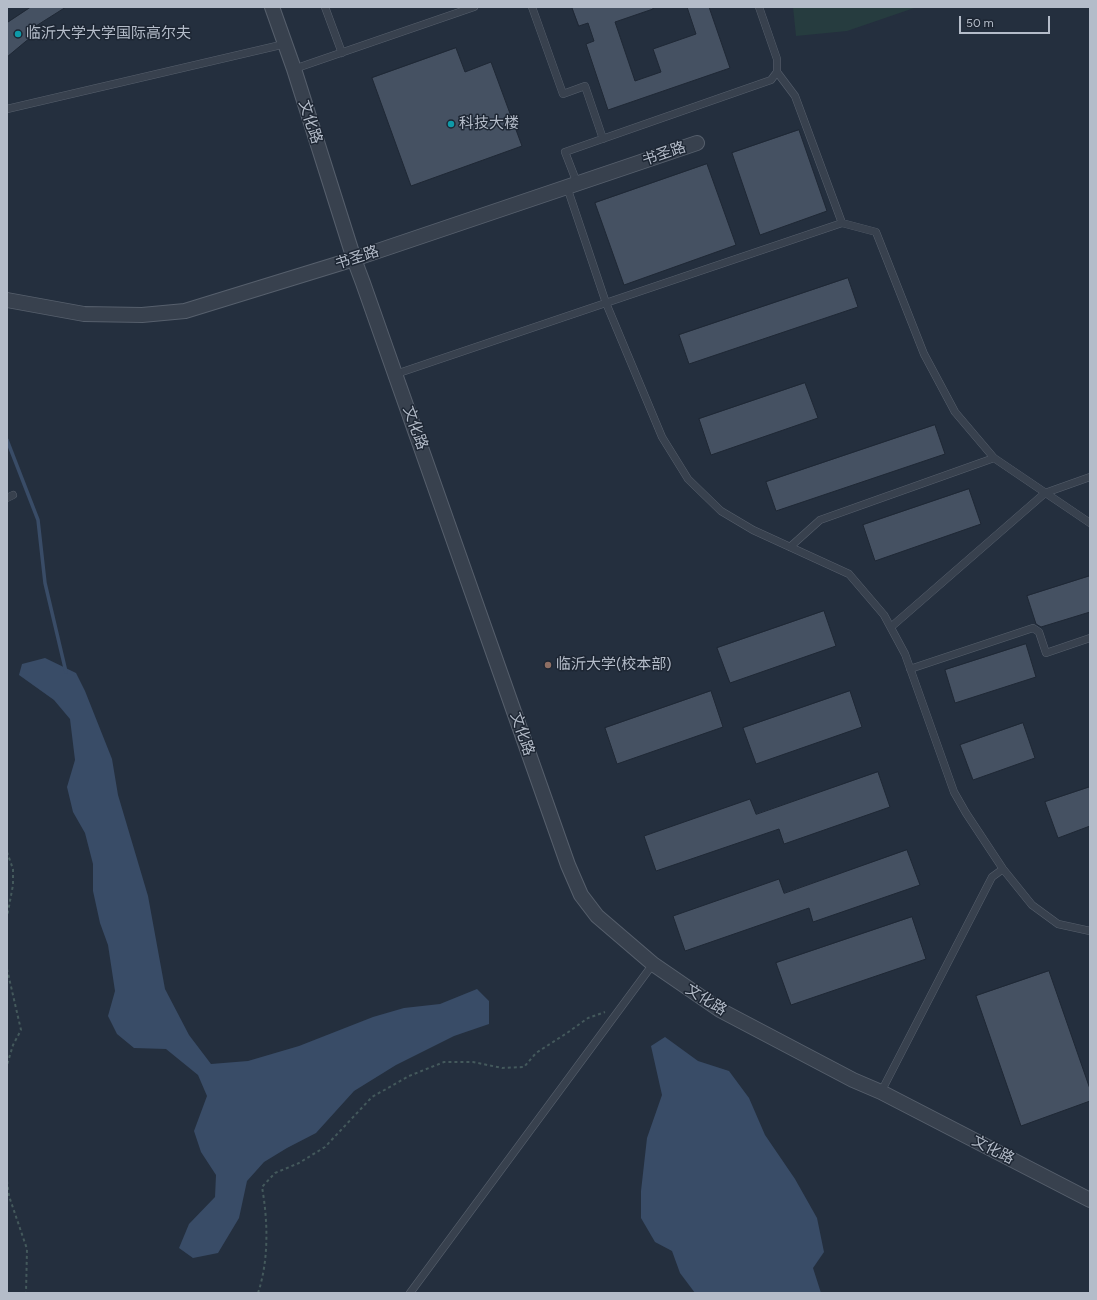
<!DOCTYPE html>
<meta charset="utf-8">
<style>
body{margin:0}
#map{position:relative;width:1097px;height:1300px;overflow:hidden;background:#242f3e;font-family:Figtree,sans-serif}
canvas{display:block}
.frame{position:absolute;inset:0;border:8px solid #b4bcc9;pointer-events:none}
.scale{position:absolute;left:959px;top:16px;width:91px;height:18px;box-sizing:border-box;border:2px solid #b4bcc9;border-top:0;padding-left:5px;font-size:12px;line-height:14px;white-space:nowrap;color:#b4bcc9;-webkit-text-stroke:3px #1d2633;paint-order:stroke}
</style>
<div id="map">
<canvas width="1097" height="1300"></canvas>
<div class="frame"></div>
<div class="scale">50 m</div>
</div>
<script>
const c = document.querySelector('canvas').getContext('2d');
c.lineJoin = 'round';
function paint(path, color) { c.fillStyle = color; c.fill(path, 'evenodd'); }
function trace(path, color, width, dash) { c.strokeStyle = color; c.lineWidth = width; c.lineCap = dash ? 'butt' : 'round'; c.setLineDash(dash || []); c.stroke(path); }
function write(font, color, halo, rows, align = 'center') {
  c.font = font + ' Figtree,"Noto Sans SC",sans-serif'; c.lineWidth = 3; c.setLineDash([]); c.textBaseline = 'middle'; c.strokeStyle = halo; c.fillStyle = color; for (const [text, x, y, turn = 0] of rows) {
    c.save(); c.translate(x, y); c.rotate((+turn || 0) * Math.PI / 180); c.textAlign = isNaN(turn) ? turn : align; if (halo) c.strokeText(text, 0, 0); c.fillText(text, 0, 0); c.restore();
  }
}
paint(new Path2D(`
 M793 7H917L847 31 796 36Z`), '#263c3f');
paint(new Path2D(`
 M45 658 76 673 85 691 112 759 118 795 148 896 165 989 189 1035 211 1064 248 1061 299 1046 373 1017 404 1008 440 1004 477 989 489 1001V1024L454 1036 396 1065 354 1091 316 1133 287 1148 264 1162 247 1181 239 1218 218 1253 193 1258 179 1248 189 1224 215 1197 216 1175 201 1152 194 1131 207 1096 198 1075 166 1049 134 1048 117 1034 108 1016 115 991 108 945 100 923 93 891V864L85 833 73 812 67 787 75 760 70 719 54 700 19 675 22 664Z
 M665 1037 698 1061 729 1071 749 1098 765 1135 795 1179 817 1218 824 1252 813 1268 821 1293H695L680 1273 672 1251 655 1242 641 1218V1191L647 1138 662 1095 651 1046Z`), '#394c67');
trace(new Path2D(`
 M7 440 38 520 45 583 66 672`), '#394c67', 3.5);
const building = new Path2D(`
 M31 7H66L28 31 31 37 7 57V23Z
 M572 7H653V9L615 22 635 81 661 72 653 49 696 34 687 7H709L730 68 608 110 586 44 594 41 588 23 579 26Z
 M456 48 465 72 491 62 522 146 411 186 372 78Z
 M799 130 827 211 760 235 732 153Z
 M707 164 736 245 624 285 595 203Z
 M848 278 858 307 689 364 679 335Z
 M805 383 818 418 711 455 699 419Z
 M935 425 945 454 776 511 766 482Z
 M969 489 981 524 875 561 863 525Z
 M1090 576V612L1041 627 1036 624 1027 596Z
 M824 611 836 646 730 683 717 648Z
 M1026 644 1036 677 955 703 945 670Z
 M711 691 723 727 617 764 605 728Z
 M850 691 862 727 756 764 743 728Z
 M1023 723 1035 758 973 780 960 745Z
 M878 772 890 807 784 844 779 829 656 871 644 836 750 799 756 814Z
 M1090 787V826L1058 838 1045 802Z
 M907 850 920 885 813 922 809 908 685 951 673 916 779 879 784 893Z
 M912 917 926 959 791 1005 776 963Z
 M1049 971 1090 1089V1101L1021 1126 976 996Z`);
paint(building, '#455162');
trace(building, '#1f2835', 1);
const service = new Path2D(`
 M325 7 342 53
 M532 7 563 94 585 86 603 139
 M294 69 474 7
 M777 72 795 96 842 223
 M7 109 285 44
 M577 183 565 152 771 80 777 72V59L759 7
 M567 187 606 303 662 437 688 479 721 511 753 530 849 574 884 615 905 654 954 792 966 813 1003 869 1032 905 1058 924 1090 931
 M396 374 842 223 876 232 924 354 955 412 994 458 1090 523
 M7 498 13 495
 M790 547 820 520 994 458
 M891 627 1045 493 1090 477
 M910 669 1033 628 1039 632 1046 653 1090 638
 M881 1092 992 877 1003 869
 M410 1293 653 964`);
const minor = new Path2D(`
 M272 7 294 69 354 259 363 283 568 865 581 895 597 916 653 964 720 1010 853 1080 881 1092 1090 1200
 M7 300 84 314 142 315 185 311 354 259 697 143`);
trace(service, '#565f6c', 8);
trace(minor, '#565f6c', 16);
trace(new Path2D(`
 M7 852 13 869V885L7 917
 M7 969 21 1030 13 1045 7 1065
 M7 1181 9 1196 27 1249 26 1293
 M258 1293C269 1260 268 1221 262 1187L275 1173 299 1163 325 1147 372 1097 409 1076 444 1062H473L502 1068 524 1067 536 1053 567 1033 588 1018 605 1012`), '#44595c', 2, [3, 3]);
trace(service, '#38414e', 7);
trace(minor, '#38414e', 14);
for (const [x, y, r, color] of [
 [18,34,4,"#0f9aa8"],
 [451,124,4,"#0f9aa8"],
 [548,665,4,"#8d6e63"]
]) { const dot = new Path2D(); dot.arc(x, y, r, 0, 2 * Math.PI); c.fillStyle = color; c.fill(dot); trace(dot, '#1d2633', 1.5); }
write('15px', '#b4bcc9', '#1d2633', [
 ["临沂大学大学国际高尔夫",26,34],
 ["科技大楼",459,124],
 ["临沂大学(校本部)",556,665]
], 'left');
write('15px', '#b4bcc9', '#1d2633', [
 ["文化路",310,122,72],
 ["书圣路",664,154,-19],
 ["书圣路",357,258,-18],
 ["文化路",415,428,70],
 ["文化路",522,734,71],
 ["文化路",706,1000,32],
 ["文化路",993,1150,27]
]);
</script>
